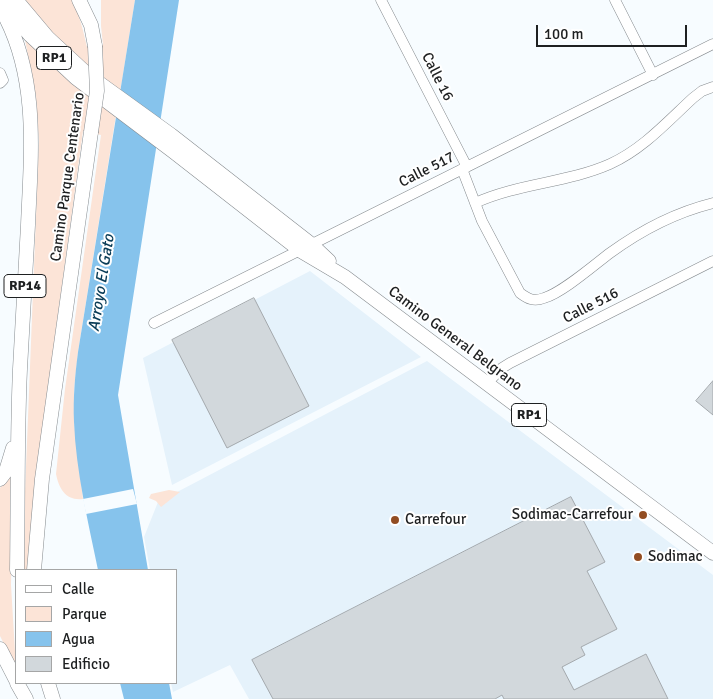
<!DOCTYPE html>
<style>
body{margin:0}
#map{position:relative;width:713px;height:699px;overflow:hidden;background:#f7fcff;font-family:Signika,sans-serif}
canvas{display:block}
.legend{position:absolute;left:15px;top:569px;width:162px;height:115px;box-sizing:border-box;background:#fff;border:1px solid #a5a6a6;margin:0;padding:6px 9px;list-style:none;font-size:15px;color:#1e2021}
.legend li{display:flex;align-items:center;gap:10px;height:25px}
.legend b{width:25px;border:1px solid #a5a6a6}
.scale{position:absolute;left:536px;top:25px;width:151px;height:22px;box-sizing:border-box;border:2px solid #1e2021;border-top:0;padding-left:6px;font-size:15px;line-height:18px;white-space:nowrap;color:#1e2021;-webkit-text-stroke:4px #fff;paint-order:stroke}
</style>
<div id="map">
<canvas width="713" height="699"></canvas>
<ul class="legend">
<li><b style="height:6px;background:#fff"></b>Calle</li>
<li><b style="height:14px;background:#fce4d7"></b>Parque</li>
<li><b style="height:14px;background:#86c3ec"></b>Agua</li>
<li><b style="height:14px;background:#d2d8dc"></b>Edificio</li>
</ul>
<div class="scale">100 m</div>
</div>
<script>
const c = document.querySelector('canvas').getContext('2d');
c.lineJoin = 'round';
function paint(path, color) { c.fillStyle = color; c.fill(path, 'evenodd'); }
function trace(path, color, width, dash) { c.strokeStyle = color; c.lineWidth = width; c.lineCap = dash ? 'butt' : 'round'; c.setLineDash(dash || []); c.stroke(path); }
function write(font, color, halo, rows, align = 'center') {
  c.font = font + ' Signika,sans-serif'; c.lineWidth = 4; c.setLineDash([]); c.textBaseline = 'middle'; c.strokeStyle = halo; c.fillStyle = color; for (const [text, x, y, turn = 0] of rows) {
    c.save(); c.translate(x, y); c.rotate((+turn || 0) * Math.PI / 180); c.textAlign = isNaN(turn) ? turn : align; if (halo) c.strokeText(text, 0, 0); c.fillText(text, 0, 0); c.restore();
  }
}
paint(new Path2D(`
 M310 271 421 357 172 485 143 358Z
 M427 361 713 575V699H249L230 665 173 692 171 683H176V570H150L144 537 158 502Z`), '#e5f2fb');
paint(new Path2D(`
 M23 0H72C80 16 83 30 87 47L103 45 101 26V0H135L120 93 62 45Z
 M25 40 116 115 78 352 74 390V422L83 499C66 501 59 489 56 474L65 389 101 135 83 131 39 454 27 570H22L23 542 39 141 36 97Z
 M13 471 11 585 16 668 0 636V488Z
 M169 490 180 492 161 507 156 501 149 498 151 494Z`), '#fce4d7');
paint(new Path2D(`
 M135 0H179L118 395 148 570H98C88 521 76 472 74 422 73 398 75 375 78 352Z
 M120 683H169L172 699H124Z`), '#86c3ec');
paint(new Path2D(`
 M133 489 137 504 86 514 83 499Z`), '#f7fcff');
const building = new Path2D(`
 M254 298 309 406 227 448 172 340Z
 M713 381V415L696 401Z
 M571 497 605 562 587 571 617 629 581 647 585 655 562 667 574 690 646 654 668 699H504L502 695 495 699H273L252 660Z`);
paint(building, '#d2d8dc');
trace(building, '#a4a9ad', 1);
const minor = new Path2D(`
 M381 0 467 167
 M615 0 653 75
 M0 73 3 80 0 83
 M462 169 482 221 520 293C528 299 534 302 544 298 562 293 594 265 610 253 640 231 677 212 713 203
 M475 203C519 183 567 183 610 164 643 149 667 122 693 98L702 91 713 87
 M154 323 713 44
 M487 383 502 368 510 363 713 261`);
const major = new Path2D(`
 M0 0 30 35 76 78 174 152 301 251 345 277 713 553
 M16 0 48 38 88 75 171 135 312 245 329 261
 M79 0 91 25 95 46
 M4 14C39 80 31 154 28 225 25 273 23 321 20 369 17 436 18 503 17 570
 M0 479 6 471 13 448
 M34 570 42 479 91 132
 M0 649 16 680
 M17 683 26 699
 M48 683 53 699`);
trace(minor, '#868b8f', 11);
trace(major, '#868b8f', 15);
trace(minor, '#fff', 10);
trace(major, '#fff', 14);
const majorBridge = new Path2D(`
 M91 132 97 91 95 46`);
trace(majorBridge, '#868b8f', 15, []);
trace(majorBridge, '#fff', 14);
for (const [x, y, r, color] of [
 [643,515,5,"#924d22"],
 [395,520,5,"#924d22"],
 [638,557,5,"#924d22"]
]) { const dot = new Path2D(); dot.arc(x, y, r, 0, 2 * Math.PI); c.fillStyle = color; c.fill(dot); trace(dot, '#fff', 2); }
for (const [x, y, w] of [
 [54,58,35],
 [25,286,42],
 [529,415,35]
]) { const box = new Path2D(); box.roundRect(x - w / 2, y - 11.5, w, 23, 4); c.fillStyle = '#fff'; c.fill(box); trace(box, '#1e2021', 1); }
write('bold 14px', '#1e2021', null, [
 ["RP1",54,58],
 ["RP14",25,286],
 ["RP1",529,415]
]);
write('15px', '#1e2021', '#fff', [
 ["Calle 16",437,77,63],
 ["Calle 517",427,170,-27],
 ["Camino Parque Centenario",68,177,-82],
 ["Calle 516",591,306,-27],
 ["Camino General Belgrano",455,339,37]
]);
write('15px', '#1e2021', '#fff', [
 ["Sodimac-Carrefour",633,515,"right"],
 ["Carrefour",405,520],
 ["Sodimac",648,557]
], 'left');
write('italic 16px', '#093c57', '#fff', [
 ["Arroyo El Gato",102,283,-81]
]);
</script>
